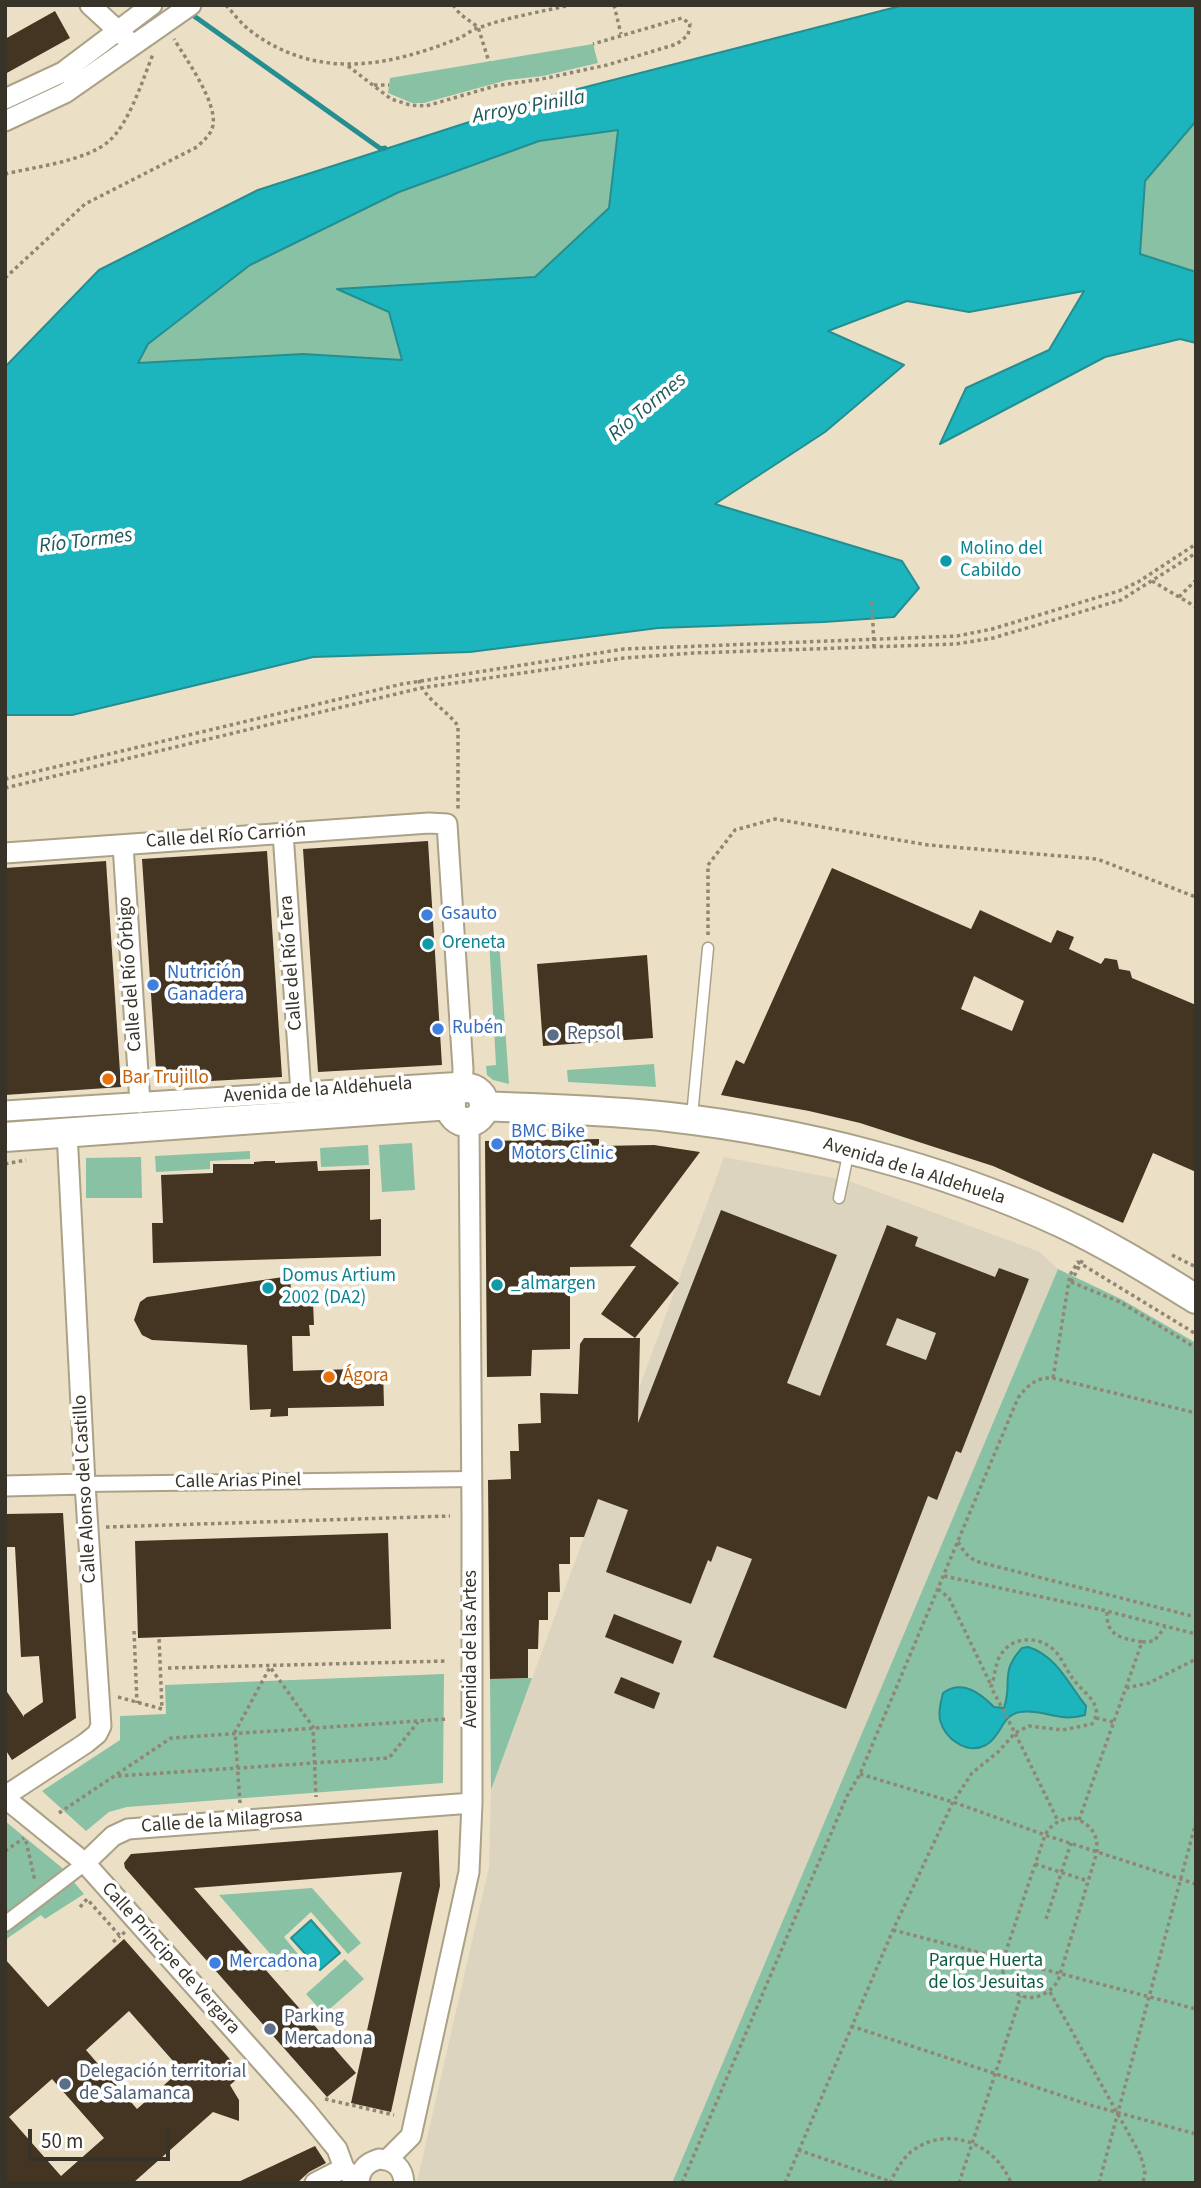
<!DOCTYPE html>
<meta charset="utf-8">
<style>
body{margin:0}
#map{position:relative;width:1201px;height:2188px;overflow:hidden;background:#ebe0c5;font-family:"Source Sans 3",sans-serif}
canvas{display:block}
.frame{position:absolute;inset:0;border:7px solid #373328;pointer-events:none}
.scale{position:absolute;left:28px;top:2129px;width:142px;height:32px;box-sizing:border-box;border:4px solid #373328;border-top:0;padding-left:9px;font-size:21px;line-height:24px;white-space:nowrap;color:#373328;-webkit-text-stroke:5px #fff;paint-order:stroke}
</style>
<div id="map">
<canvas width="1201" height="2188"></canvas>
<div class="frame"></div>
<div class="scale">50 m</div>
</div>
<script>
const c = document.querySelector('canvas').getContext('2d');
c.lineJoin = 'round';
function paint(path, color) { c.fillStyle = color; c.fill(path, 'evenodd'); }
function trace(path, color, width, dash) { c.strokeStyle = color; c.lineWidth = width; c.lineCap = dash ? 'butt' : 'round'; c.setLineDash(dash || []); c.stroke(path); }
function write(font, color, halo, rows, align = 'center') {
  c.font = font + ' "Source Sans 3",sans-serif'; c.lineWidth = 7; c.setLineDash([]); c.textBaseline = 'middle'; c.strokeStyle = halo; c.fillStyle = color; for (const [text, x, y, turn = 0] of rows) {
    c.save(); c.translate(x, y); c.rotate((+turn || 0) * Math.PI / 180); c.textAlign = isNaN(turn) ? turn : align; if (halo) c.strokeText(text, 0, 0); c.fillText(text, 0, 0); c.restore();
  }
}
paint(new Path2D(`
 M724 1157 849 1181 1040 1252 1058 1269 672 2183H419L417 2182 489 1867 491 1790Z`), '#dcd4be');
paint(new Path2D(`
 M593 44 598 63 543 76 507 80 424 103H412L388 93 390 78Z
 M1196 121V272L1140 254 1145 181Z
 M618 130 609 208 535 277 339 289 389 312 402 360 303 354 138 364 148 344 250 265 400 192 539 141Z
 M489 940H499L509 1084 493 1080 487 1075 486 1066 496 1065Z
 M654 1064 656 1087 568 1082 567 1070Z
 M412 1143 415 1190 382 1192 379 1145Z
 M368 1145 369 1165 321 1167 320 1148Z
 M250 1151V1159L210 1161V1169L156 1172 155 1156Z
 M141 1157 142 1198H86V1158Z
 M1058 1269 1121 1299 1196 1343V2183H672Z
 M444 1674 443 1783 127 1807 109 1812 86 1831 42 1791 120 1740V1716L166 1714 165 1685Z
 M532 1678 491 1790 490 1679Z
 M5 1821 61 1867 84 1894 45 1919 41 1915 5 1940Z
 M312 1888 361 1943 348 1954 311 1912 284 1937 302 1959 286 1972 219 1895Z
 M345 1959 364 1979 324 2014 306 1994Z`), '#89c1a5');
const water = new Path2D(`
 M904 5H1196V121L1145 181 1140 254 1196 272V343L1180 339 1105 357 940 444 966 388 1049 350 1084 291 969 312 907 301 828 331 904 365 825 432 715 504 902 561 919 588 894 617 824 622 658 628 470 652 313 657 72 715H5V367L99 270 258 190 547 97ZM618 130 609 208 535 277 337 289 389 312 402 360 303 354 138 363 148 344 250 265 399 192 539 141Z
 M1028 1647C1056 1655 1069 1685 1086 1706L1085 1715C1059 1723 1042 1708 1020 1712 1001 1715 1002 1736 986 1745 967 1755 945 1739 940 1720 938 1711 941 1701 943 1693 962 1679 980 1693 994 1707L1004 1708C1013 1682 999 1673 1022 1648Z
 M311 1920 340 1953 320 1970 291 1938Z`);
paint(water, '#1db5bd');
trace(water, '#258e90', 2);
trace(new Path2D(`
 M187 11 381 149 385 148`), '#258e90', 5);
paint(new Path2D(`
 M55 11 70 38 5 74V39Z
 M428 841 442 1065 318 1072 303 849Z
 M267 851 282 1077 157 1084 142 859Z
 M106 861 121 1087 5 1095V868Z
 M832 868 971 929 980 910 1051 943 1057 930 1074 937 1069 949 1101 964 1105 958 1117 960 1119 969 1130 971 1132 978 1196 1005V1172L1153 1153 1123 1223 993 1166 860 1123 809 1111 721 1095 736 1060 744 1064ZM974 976 1024 1001 1012 1031 961 1009Z
 M647 955 653 1038 543 1046 537 964Z
 M599 1139V1146L654 1145 700 1152 630 1246 679 1283 635 1338 601 1314 636 1266 570 1267V1349L532 1350 531 1376 487 1377 485 1141Z
 M265 1161H275V1163L317 1161 318 1171 370 1169V1220L381 1219V1256L153 1263 152 1223H163L161 1175 213 1173V1164H254V1162Z
 M721 1210 837 1255 787 1383 820 1396 887 1225 918 1237 915 1246 995 1277 999 1268 1029 1279 961 1453 956 1451 937 1500 928 1496 846 1709 713 1657 752 1559 717 1546 711 1562 708 1560 691 1604 606 1572 628 1510 598 1499 584 1537H570V1564H559L560 1592H548V1620H539L538 1649H528V1678L490 1679 488 1480 511 1479 510 1451H519L518 1424 541 1423 540 1393 578 1394 580 1344 584 1338H640L638 1423ZM897 1318 936 1333 926 1360 886 1345Z
 M290 1276 291 1292 308 1291V1302H313L314 1325H309L310 1336H292L293 1371 383 1368 384 1406 288 1408V1416L270 1417 271 1409 250 1410 247 1345 152 1340 142 1335 134 1320 140 1302 147 1297Z
 M63 1513 76 1718 12 1760 5 1749V1689L24 1717V1715L43 1702 39 1656 21 1657 15 1547H5V1514Z
 M388 1533 391 1629 138 1638 135 1541Z
 M614 1614 682 1641 673 1664 605 1637Z
 M621 1677 660 1693 654 1709 614 1693Z
 M438 1830 440 1886 391 2112 351 2103 402 1872 194 1888 356 2073 327 2097 125 1868 124 1863 131 1854Z
 M124 1939 243 2074 230 2085 239 2100V2121L213 2112 133 2183H5V1959L48 2007ZM129 2011 181 2070 137 2109 86 2050ZM52 2079 104 2138 61 2176 9 2117Z
 M315 2146 326 2163 309 2172 297 2183H236Z`), '#433521');
const service = new Path2D(`
 M692 1116 708 948
 M839 1198 849 1150`);
const pedestrian = new Path2D(`
 M85 1484 472 1479
 M5 1924 85 1863`);
const minor = new Path2D(`
 M90 5 126 38
 M5 99 63 72 152 5
 M5 121 65 93 191 5
 M283 833 301 1093
 M123 845 140 1103
 M5 853 429 823 447 824 463 1069 462 1090
 M5 1111 464 1082
 M5 1486 85 1484
 M5 1796 86 1743 97 1734 101 1726 85 1484 67 1132
 M5 1798 85 1863 306 2111 337 2149 344 2168 358 2183
 M85 1863 113 1836 128 1829 472 1803
 M388 2159 411 2136 469 1872 472 1803V1515L469 1122
 M315 2183 344 2168
 M359 2183C360 2169 366 2163 379 2159 394 2160 403 2167 404 2183`);
const secondary = new Path2D(`
 M450 1105a17 17 0 1 1 34 0a17 17 0 1 1-34 0Z
 M484 1106C545 1109 608 1110 669 1117 802 1132 941 1167 1062 1223 1109 1245 1152 1272 1196 1299
 M5 1137 451 1105`);
trace(service, '#aba187', 13);
trace(pedestrian, '#aba187', 18);
trace(minor, '#aba187', 23);
trace(secondary, '#aba187', 32);
trace(new Path2D(`
 M226 5C234 14 242 25 252 32 317 80 387 67 457 39 465 36 472 29 481 27 509 17 540 12 570 5
 M453 5 460 14 478 27 489 62
 M614 5 621 34
 M348 66 391 99 410 105 426 106 495 86 542 79 607 65 677 44 688 35 690 24 682 18 593 44
 M374 85H389
 M5 174C34 167 87 161 109 141 129 124 143 79 153 54
 M5 278 85 204 197 147C204 140 211 135 213 125 217 102 186 59 174 39
 M1152 581 1196 607
 M1179 597 1196 580
 M872 602 874 648
 M419 680C424 699 447 710 458 726V809
 M5 779 402 684 624 649 957 636 992 629 1119 591 1138 582 1196 544
 M5 788 421 688 624 658 694 653 956 644 993 638 1121 600 1196 553
 M708 935V865L735 830 775 819 928 845 1097 859 1196 897
 M5 1164 26 1160
 M1172 1255 1196 1267
 M1071 1282 1083 1259
 M1071 1282 1120 1302 1196 1348
 M1053 1378 1070 1275 1078 1262 1196 1334
 M106 1527 450 1516
 M958 1542 965 1553 975 1561 1196 1617
 M944 1576 1107 1611 1196 1634
 M938 1589 949 1598 991 1685
 M1107 1612C1106 1637 1122 1638 1142 1642
 M134 1631 137 1703
 M168 1668 447 1661
 M1126 1688 1149 1683 1196 1659
 M118 1697 162 1709 159 1637
 M1096 1718 1113 1722
 M860 1774 953 1802 1045 1835 1196 1884
 M118 1776 389 1758 418 1722
 M240 1803 235 1732 270 1667 313 1727 316 1797
 M59 1813 171 1738 447 1719
 M1074 1818C1091 1824 1098 1834 1097 1852L1058 1981C1037 2012 998 1996 1003 1960L1045 1835C1052 1823 1061 1819 1074 1818Z
 M1079 1820 1142 1642 1154 1641 1165 1627
 M26 1841 35 1881
 M5 1851 24 1838
 M1035 1864 1088 1881
 M80 1907 87 1899 120 1936 125 1932
 M1046 1919 1071 1843
 M893 1930 1196 2009
 M113 1942 120 1936
 M1050 1992 1140 2154 1145 2171 1143 2183
 M851 2026 1090 2105 1196 2134
 M325 2099 394 2115
 M798 2150 895 2183
 M682 2183 847 1796 860 1774 1018 1398C1028 1385 1036 1377 1053 1378L1196 1413
 M785 2183 893 1930 953 1802 972 1773 998 1752 1015 1733 1029 1726 1063 1730 1092 1724C1094 1720 1098 1715 1096 1709 1094 1698 1080 1689 1073 1679 1067 1671 1063 1660 1056 1652 1040 1635 1012 1635 1000 1656 995 1664 995 1677 991 1687L1015 1733 1058 1821
 M890 2183C895 2172 902 2159 912 2151 948 2124 996 2144 1011 2183
 M959 2183 1021 1996
 M1099 2183 1196 1822`), '#8f8774', 3.5, [3.5, 3.5]);
trace(service, '#fff', 10);
trace(pedestrian, '#fff', 14);
trace(minor, '#fff', 19);
trace(secondary, '#fff', 28);
for (const [x, y, r, color] of [
 [946,561,7,"#0f9aa8"],
 [427,915,7,"#3f7fe0"],
 [428,944,7,"#0f9aa8"],
 [153,985,7,"#3f7fe0"],
 [438,1029,7,"#3f7fe0"],
 [553,1035,7,"#5c6f8a"],
 [108,1079,7,"#e8710a"],
 [497,1144,7,"#3f7fe0"],
 [497,1285,7,"#0f9aa8"],
 [268,1288,7,"#0f9aa8"],
 [329,1377,7,"#e8710a"],
 [215,1963,7,"#3f7fe0"],
 [270,2029,7,"#5c6f8a"],
 [65,2084,7,"#5c6f8a"]
]) { const dot = new Path2D(); dot.arc(x, y, r, 0, 2 * Math.PI); c.fillStyle = color; c.fill(dot); trace(dot, '#fff', 2.5); }
write('19px', '#0d838f', '#fff', [
 ["Molino del",960,550],
 ["Cabildo",960,572],
 ["Oreneta",442,944],
 ["Domus Artium",282,1277],
 ["2002 (DA2)",282,1299],
 ["_almargen",511,1285]
], 'left');
write('19px', '#373328', '#fff', [
 ["Calle del Río Carrión",226,837,-4],
 ["Calle del Río Tera",292,963,-94],
 ["Calle del Río Órbigo",131,974,-94],
 ["Avenida de la Aldehuela",318,1091,-4],
 ["Avenida de la Aldehuela",914,1172,17],
 ["Calle Arias Pinel",238,1482,-1],
 ["Calle Alonso del Castillo",86,1489,-93],
 ["Avenida de las Artes",472,1649,-90],
 ["Calle de la Milagrosa",222,1822,-4],
 ["Calle Príncipe de Vergara",170,1959,48]
]);
write('19px', '#366cbe', '#fff', [
 ["Gsauto",441,915],
 ["Nutrición",167,974],
 ["Ganadera",167,996],
 ["Rubén",452,1029],
 ["BMC Bike",511,1133],
 ["Motors Clinic",511,1155],
 ["Mercadona",229,1963]
], 'left');
write('19px', '#4e5e75', '#fff', [
 ["Repsol",567,1035],
 ["Parking",284,2018],
 ["Mercadona",284,2040],
 ["Delegación territorial",79,2073],
 ["de Salamanca",79,2095]
], 'left');
write('19px', '#c56008', '#fff', [
 ["Bar Trujillo",122,1079],
 ["Ágora",343,1377]
], 'left');
write('19px', '#0c5c40', '#fff', [
 ["Parque Huerta",986,1962],
 ["de los Jesuitas",986,1984]
]);
write('italic 21px', '#21595c', '#fff', [
 ["Arroyo Pinilla",529,108,-10],
 ["Río Tormes",648,408,-40],
 ["Río Tormes",86,542,-7]
]);
</script>
